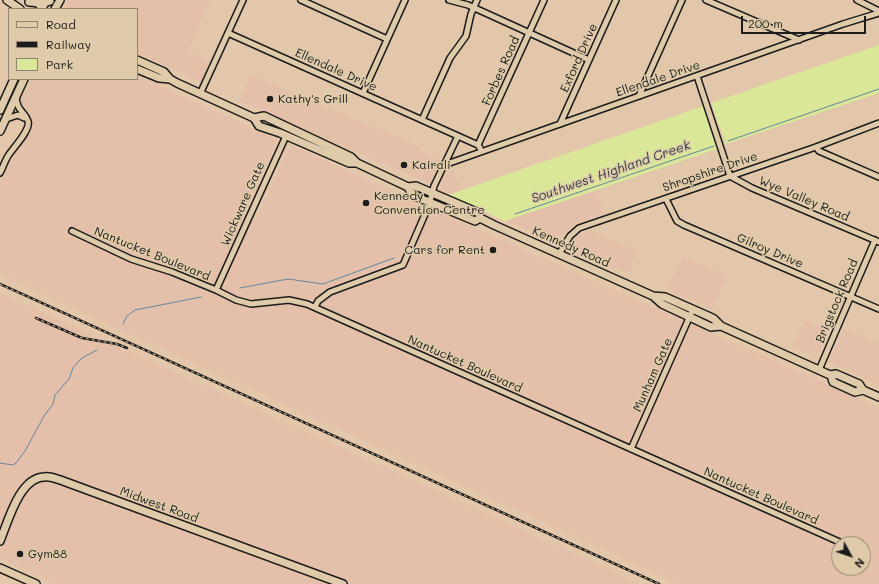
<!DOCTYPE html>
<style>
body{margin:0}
#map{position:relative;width:879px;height:584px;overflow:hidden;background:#e3c7ab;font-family:Mali,sans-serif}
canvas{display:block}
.legend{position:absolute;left:8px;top:8px;width:130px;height:72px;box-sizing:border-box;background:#dfcbaa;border:1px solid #918571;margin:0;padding:5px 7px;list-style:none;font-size:12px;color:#1c1c1c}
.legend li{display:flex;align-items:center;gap:8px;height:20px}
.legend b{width:20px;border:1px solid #918571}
.north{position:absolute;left:831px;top:536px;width:40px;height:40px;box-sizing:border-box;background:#dfcbaa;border:1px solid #918571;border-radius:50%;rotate:130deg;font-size:11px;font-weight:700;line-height:16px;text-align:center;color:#1c1c1c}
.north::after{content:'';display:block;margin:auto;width:14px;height:18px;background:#1c1c1c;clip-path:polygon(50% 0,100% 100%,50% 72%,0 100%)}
.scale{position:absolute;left:741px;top:16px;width:125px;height:18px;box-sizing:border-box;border:2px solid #1c1c1c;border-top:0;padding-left:5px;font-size:12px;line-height:14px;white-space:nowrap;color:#1c1c1c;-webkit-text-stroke:3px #dfcbaa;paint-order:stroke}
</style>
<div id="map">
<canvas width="879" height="584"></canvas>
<ul class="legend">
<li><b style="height:5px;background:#dfcbaa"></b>Road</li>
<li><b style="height:5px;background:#1c1c1c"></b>Railway</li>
<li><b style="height:11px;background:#dae799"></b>Park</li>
</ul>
<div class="north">N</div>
<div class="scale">200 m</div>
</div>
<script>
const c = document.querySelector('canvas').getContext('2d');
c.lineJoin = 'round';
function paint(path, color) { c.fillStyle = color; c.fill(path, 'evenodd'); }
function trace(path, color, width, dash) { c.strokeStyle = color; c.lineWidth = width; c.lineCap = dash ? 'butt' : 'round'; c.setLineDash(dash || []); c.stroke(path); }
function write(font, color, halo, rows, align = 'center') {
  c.font = font + ' Mali,sans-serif'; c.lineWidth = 3; c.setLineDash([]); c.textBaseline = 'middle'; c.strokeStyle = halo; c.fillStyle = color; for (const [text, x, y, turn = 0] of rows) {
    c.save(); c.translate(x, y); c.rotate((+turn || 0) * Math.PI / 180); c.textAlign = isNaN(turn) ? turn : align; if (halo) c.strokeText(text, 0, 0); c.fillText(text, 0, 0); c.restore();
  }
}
paint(new Path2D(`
 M67 0H210L187 51 210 61 200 82 137 53V9H63Z
 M137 75 277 140 244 214 256 220 291 145 424 206 879 407V584H680L55 300 0 273V184L17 149 26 138 33 126 30 117 19 101 33 79H137ZM839 544H863V568H839Z
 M251 75 420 147 419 150 440 161 430 184 240 101Z
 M453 168 461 190 448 195 440 190 447 173Z
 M596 191 604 214 577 223 567 231 559 241 505 221Z
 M590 230 637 251 628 272 568 249 573 241 579 234Z
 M683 257 727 276 712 310 667 289Z
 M0 293 18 301 641 584H56L0 558Z
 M805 321 828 331 818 357 793 347Z
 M843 328 879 343V385L829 362Z`), '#e4bfa9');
paint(new Path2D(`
 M879 45V93L726 144 711 103Z
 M703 106 717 149 505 221 448 195Z`), '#dae799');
trace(new Path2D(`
 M728 141 879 89
 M515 214 714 146
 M240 288 288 279 323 284 394 258
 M123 324 127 316 135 310 201 297
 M0 463 13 465 16 463 25 451 44 416 53 404 55 395 69 379 73 368 78 362 82 358 97 350`), '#63879e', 1);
const street = new Path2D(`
 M301 0 387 39
 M449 0 468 5 589 60
 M706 0 799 40
 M857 0 879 11
 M38 5H45L43 8Z
 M228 33 478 145
 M697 76 730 176 752 188 879 242
 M363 93 405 0
 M200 94 243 0
 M639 96 682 0
 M6 119 18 115 24 118
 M422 120 450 58 466 36 471 14 477 0
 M560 124 616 0
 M816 147 819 151 879 177
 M480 148 478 145 544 0
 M444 165 843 24 879 13
 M0 173C3 167 5 161 8 156 13 148 31 130 28 121 24 110 17 112 16 96
 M666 199 677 221 684 225 879 309
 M72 231 131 259 172 272 216 290 236 300 251 304 289 300 307 304 844 544
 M559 254 570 236 579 228 816 147 879 123
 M216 290 286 136
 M315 307 318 301 330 292 403 265 429 205 434 186 458 136
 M819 370 875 240
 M631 449 693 309`);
const secondary = new Path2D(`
 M7 0 20 9
 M29 2 42 3 50 1
 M55 9 60 0
 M137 60 164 72 170 79
 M137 69 159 78 170 79 177 83 254 118 259 126 280 133 349 163H357L408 187 416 186 479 213 480 218 494 225 653 296 662 304 711 327 721 326
 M0 110 14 79
 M254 118 264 116 351 157 357 163
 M0 131 24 79
 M408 187 412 195 475 221 480 218
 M653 296 665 297 708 316 714 319 721 326 830 375 836 374 859 384 863 390 879 397
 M831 375 833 382 855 392 863 390
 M0 541C8 522 19 478 44 477 50 476 57 479 63 481L343 584
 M0 568 36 584`);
trace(street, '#1c1c1c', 8);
trace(secondary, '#1c1c1c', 10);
trace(street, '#dfcbaa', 5);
trace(secondary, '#dfcbaa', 7);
const rail = new Path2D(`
 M0 284 659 584
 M36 318 82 338 117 344 127 348`);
trace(rail, '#1c1c1c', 2.5);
trace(rail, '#dfcbaa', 1, [3]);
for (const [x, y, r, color] of [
 [270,99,4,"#1c1c1c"],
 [404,165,4,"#1c1c1c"],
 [366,203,4,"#1c1c1c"],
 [493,250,4,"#1c1c1c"],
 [20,554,4,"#1c1c1c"]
]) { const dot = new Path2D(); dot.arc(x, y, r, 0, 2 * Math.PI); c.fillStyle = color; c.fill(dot); trace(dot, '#dfcbaa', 1.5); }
write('12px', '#1c1c1c', '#dfcbaa', [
 ["Exford Drive",579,58,-66],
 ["Ellendale Drive",336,70,24],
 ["Forbes Road",501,71,-66],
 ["Ellendale Drive",658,79,-19],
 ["Shropshire Drive",710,172,-19],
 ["Wye Valley Road",804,199,23],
 ["Wickware Gate",243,204,-66],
 ["Kennedy Road",571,247,24],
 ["Gilroy Drive",770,251,23],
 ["Nantucket Boulevard",152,254,22],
 ["Brigstock Road",837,301,-67],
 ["Nantucket Boulevard",465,364,24],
 ["Munham Gate",653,375,-66],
 ["Nantucket Boulevard",761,496,24],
 ["Midwest Road",159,505,20]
]);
write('12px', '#1c1c1c', '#dfcbaa', [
 ["Kathy's Grill",278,99],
 ["Kairali",412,165],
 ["Kennedy",374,196],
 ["Convention Centre",374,210],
 ["Cars for Rent",485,250,"right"],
 ["Gym88",28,554]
], 'left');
write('italic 13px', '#344047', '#dfcbaa', [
 ["Southwest Highland Creek",611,172,-19]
]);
</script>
